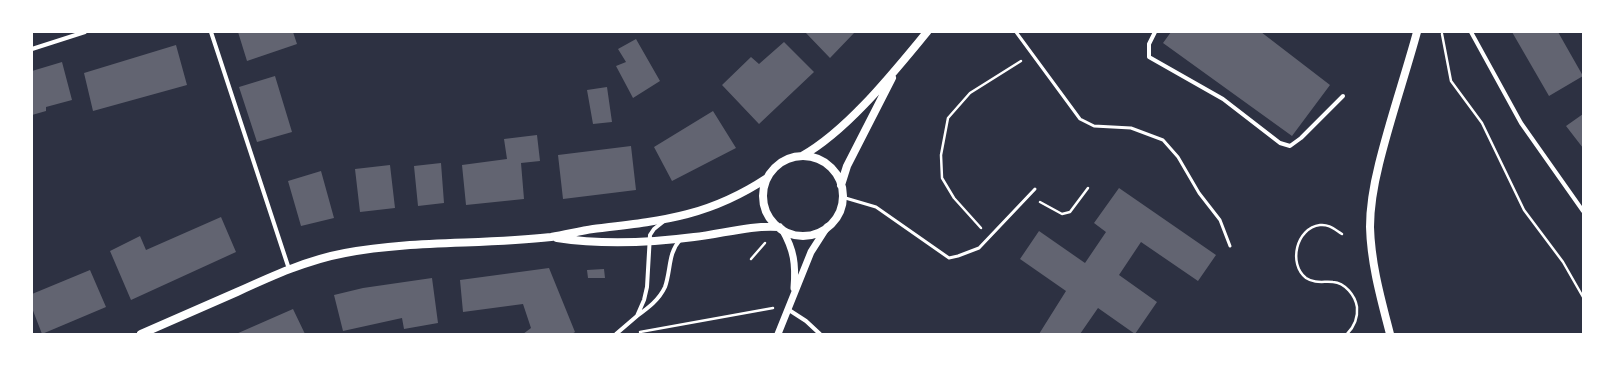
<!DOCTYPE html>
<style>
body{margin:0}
#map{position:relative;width:1615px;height:366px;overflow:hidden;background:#2d3142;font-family:"Source Sans 3",sans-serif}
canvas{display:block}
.frame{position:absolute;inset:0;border:33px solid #fff;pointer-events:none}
</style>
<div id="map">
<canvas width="1615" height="366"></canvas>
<div class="frame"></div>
</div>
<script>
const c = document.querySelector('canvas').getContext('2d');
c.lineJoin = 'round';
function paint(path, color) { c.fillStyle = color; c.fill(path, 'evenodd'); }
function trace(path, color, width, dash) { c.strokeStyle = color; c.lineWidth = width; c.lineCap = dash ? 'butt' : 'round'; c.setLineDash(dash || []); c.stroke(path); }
paint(new Path2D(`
 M238 32H293L297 44 247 61Z
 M805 32H855L830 58Z
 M1171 32H1261L1330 85 1292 136 1163 43Z
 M1512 32H1558L1583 76 1549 96Z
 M636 39 660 81 633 98 616 66 626 62 618 49Z
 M784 42 814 72 759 124 722 85 751 57 759 64Z
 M176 45 187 85 93 111 84 73Z
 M62 62 72 100 46 107V111L32 115V71Z
 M275 76 292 132 257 142 239 87Z
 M607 87 612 122 593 124 587 90Z
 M713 111 736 148 672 181 654 147Z
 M1583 114V148L1566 126Z
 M537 135 540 161 521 163 524 199 466 205 462 165 507 159 504 139Z
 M631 146 636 190 563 199 558 155Z
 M441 163 444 203 418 206 414 166Z
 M390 165 395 208 360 212 355 169Z
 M321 171 334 218 301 226 288 181Z
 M1119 188 1216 255 1198 281 1141 242 1119 275 1157 302 1135 334 1098 308 1080 334H1039L1066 291 1020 259 1039 231 1085 263 1106 232 1094 223Z
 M221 217 236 252 131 300 110 251 140 236 146 250Z
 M549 268 575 332 572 334H523L531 328 523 304 463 312 460 280Z
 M604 269 605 278H588L587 270Z
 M90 270 106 307 42 334 32 308V294Z
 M432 278 438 323 404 329 402 318 343 331 334 295 363 288Z
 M293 309 305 334H236Z`), '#626471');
trace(new Path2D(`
 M1442 34 1451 81 1482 123 1524 210 1563 262 1583 297
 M1040 202 1062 214 1070 212 1088 188
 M981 228 954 198 942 178 941 155 948 118 970 93 1021 61
 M1342 234C1334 229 1329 224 1320 225 1296 228 1288 264 1306 278 1315 284 1324 281 1333 282 1345 283 1355 295 1357 307 1358 318 1355 326 1347 334
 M751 259 765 243
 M640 332 773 308`), '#fff', 2.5);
trace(new Path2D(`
 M1016 32 1080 119 1094 126 1131 128 1163 140 1178 157 1199 193 1220 220 1230 246
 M842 197 876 207 949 258 958 256 979 248 1035 189`), '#fff', 3);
trace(new Path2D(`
 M211 32 289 269
 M1155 32 1149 44V57L1223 99 1280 143 1290 146 1301 138 1343 96
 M1471 32 1521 123 1583 211
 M32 49 85 32
 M789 310 806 321 820 334
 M637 316C648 308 659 300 665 287 671 270 668 253 680 240
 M616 334 637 316 644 300 647 287 650 235 654 229 664 221`), '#fff', 4);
trace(new Path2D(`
 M782 229C794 250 796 264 794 288
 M778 334 811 252 827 227`), '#fff', 7);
trace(new Path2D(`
 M802 156C848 130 893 73 927 32
 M763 196a40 40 0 1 1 80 0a40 40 0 1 1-80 0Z
 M841 185 847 166 892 78
 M557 238C603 245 648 243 694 237 722 234 750 225 779 227
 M141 334C173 320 205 306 237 292 272 276 307 260 345 253 413 240 483 245 551 237 565 235 579 231 593 229 661 221 708 217 767 178
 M1390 334C1381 299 1371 264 1370 227 1370 205 1374 184 1379 164 1390 119 1405 76 1417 32`), '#fff', 8);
</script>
